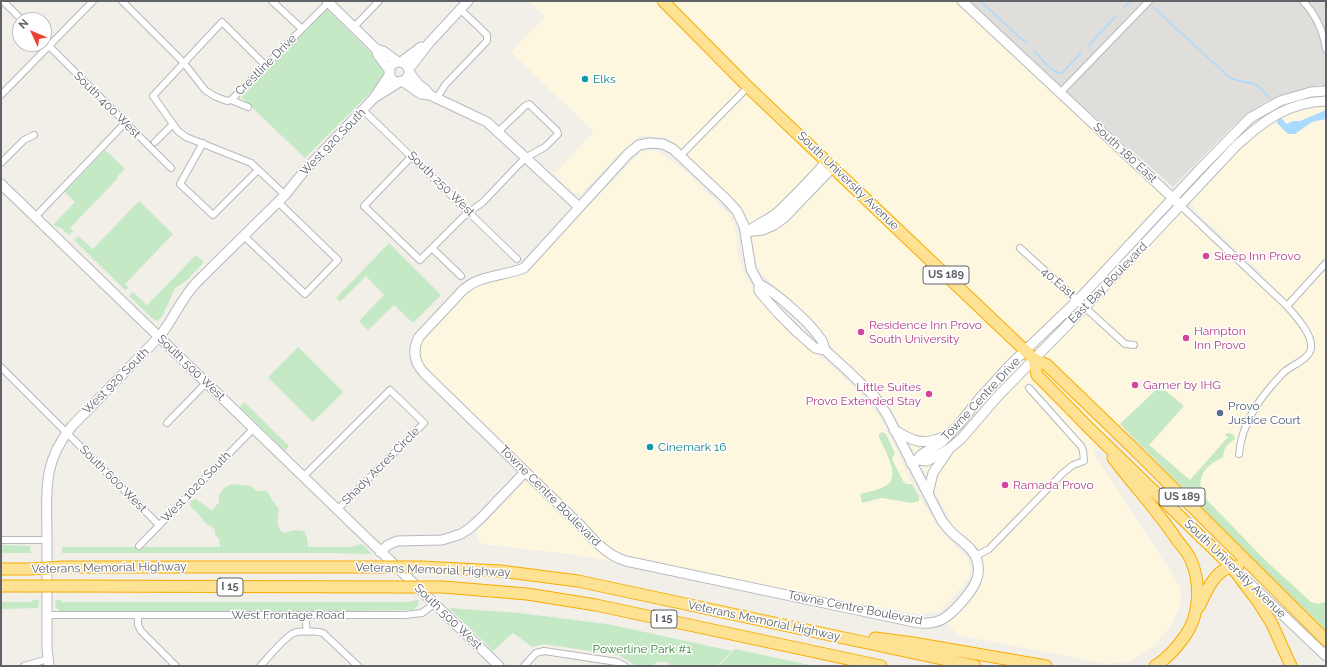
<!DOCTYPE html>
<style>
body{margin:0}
#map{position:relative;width:1327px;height:667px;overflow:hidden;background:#f1efe8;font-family:Raleway,sans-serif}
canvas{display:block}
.frame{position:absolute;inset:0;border:2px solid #5f6368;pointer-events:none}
.north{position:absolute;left:12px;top:12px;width:40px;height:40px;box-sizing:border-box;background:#fff;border:1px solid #bfc1c3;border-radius:50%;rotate:314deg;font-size:11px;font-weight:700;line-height:16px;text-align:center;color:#5f6368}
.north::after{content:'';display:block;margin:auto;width:14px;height:18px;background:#ea4335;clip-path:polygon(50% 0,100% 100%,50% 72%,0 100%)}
</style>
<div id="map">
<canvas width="1327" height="667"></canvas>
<div class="frame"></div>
<div class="north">N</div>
</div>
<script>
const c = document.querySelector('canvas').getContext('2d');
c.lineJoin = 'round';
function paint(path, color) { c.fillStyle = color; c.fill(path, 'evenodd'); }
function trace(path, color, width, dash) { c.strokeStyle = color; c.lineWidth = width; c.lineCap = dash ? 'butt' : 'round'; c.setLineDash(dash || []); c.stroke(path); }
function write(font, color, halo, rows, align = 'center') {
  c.font = font + ' Raleway,sans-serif'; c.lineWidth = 3; c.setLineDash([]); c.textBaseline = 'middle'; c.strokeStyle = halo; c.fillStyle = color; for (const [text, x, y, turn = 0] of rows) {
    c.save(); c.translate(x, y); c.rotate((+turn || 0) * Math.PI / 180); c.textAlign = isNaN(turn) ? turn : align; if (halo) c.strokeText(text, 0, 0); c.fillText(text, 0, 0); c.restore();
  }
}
paint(new Path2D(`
 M529 1H962L1258 278 1262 274 1198 213 1192 205 1191 201 1251 135 1266 123 1304 107 1326 104V630L1236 543 1181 486 1120 424 1093 452 1181 588 1180 607 1170 627 1154 646 1131 661 1107 664 958 635 947 623 973 594 975 548 955 529 896 417 887 403 824 340 809 320 760 272 755 259 753 243 748 218 740 205 674 142 665 137 639 136 615 158 581 194 572 192 554 174 594 132 511 52 545 16Z
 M651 150 657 151 685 170 727 213 734 224 737 237 738 256 744 273 750 284 782 322 811 350 835 369 856 389 880 417 919 497 942 532 966 556 970 567V577L966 582 939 612 920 614 570 554 481 544 476 532 533 473 426 369 422 364 419 356V350L421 343 426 333 458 301 476 286 520 275 532 267 562 233 637 156 643 152Z`), '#fef7e0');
paint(new Path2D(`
 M964 1H1326V86L1317 85 1281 96 1265 102 1250 113 1232 127 1173 187Z`), '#e0deda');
paint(new Path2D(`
 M327 9 381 63C385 71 386 74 381 82L305 158 241 97Z
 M105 150 125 169 117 177 118 178 70 228 73 231 69 235 61 228 53 225 75 202 65 192Z
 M139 201 173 234 125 284 129 288 125 290 74 240 78 236 93 249Z
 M389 243 441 295 413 323 394 305 368 330 359 321 384 295 366 276 340 302 336 298Z
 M196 255 204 262 186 281 175 288 163 315 158 321 153 319 129 296 133 292 147 305Z
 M298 347 343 392 313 422 268 377Z
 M1160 386 1184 406 1149 445 1190 480 1228 437 1225 435 1227 433 1233 434 1235 439 1227 445 1224 451 1223 457C1205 466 1196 476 1203 496L1264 559 1311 602 1318 604 1326 602V630L1236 543 1181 486 1120 424Z
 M244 402 289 446 285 451 240 407Z
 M882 432 886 434 895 453 892 459 903 481 906 484H912L919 497V501L912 503 882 498 862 503 860 494C868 492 879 490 887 485 901 476 884 449 879 437V434Z
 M232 484 251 486 257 491H267L272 500 279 509C278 519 275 526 283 533L296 530 304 531 307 538 308 547H351L362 544 372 554 331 553H62V547H220L219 539 215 535V530C212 526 210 526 207 524 200 519 201 513 192 509L190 505 192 500 196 499 212 511 219 502V495L224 488Z
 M1 545 30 546 31 553H1Z
 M32 600H39L38 608 1 609V602H32Z
 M56 600H61V602H411V601L419 600 418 605 413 610 281 612 60 611 59 610 55 607Z
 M449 608 519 613 607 624 732 651 717 666H671L669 663C662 661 657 660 652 666H636L627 660 618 655 544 644 532 647 513 633 493 651Z
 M735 649 814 666H719Z`), '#c5e8c5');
paint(new Path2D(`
 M1326 110V119L1312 122 1295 134H1288L1277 123 1278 119 1281 118 1287 124 1293 121H1300Z`), '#aadaff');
trace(new Path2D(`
 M980 1 1027 44
 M1153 7 1229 77C1247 87 1253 75 1269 98
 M1124 8 1130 1
 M1088 46 1115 17
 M1034 51C1041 58 1052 74 1062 73L1081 53`), '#aadaff', 1.5);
const street = new Path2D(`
 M3 1 22 20
 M122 1 183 62 205 90 214 96 227 101 231 100 329 2
 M272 1 302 29
 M1303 1C1316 15 1323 30 1326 49
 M354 27 379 1
 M44 41 171 168
 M266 66 222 22 153 96 178 131 186 137 251 163 285 195
 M1060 93 1149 1
 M1 95 93 1
 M437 98 445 85 487 41V35L460 9
 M231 100 248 107
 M363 110 517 259
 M155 142 173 124
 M203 143 180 184 213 215 258 170
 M412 156 364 206 420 260 464 216 483 202 525 158 545 147 558 134 557 131 529 104 525 106 498 132
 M680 156 748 87
 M1 163 24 140 34 135
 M1181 206 1287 306C1295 316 1313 334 1311 348 1310 359 1292 365 1284 372 1261 396 1242 421 1239 454
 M35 217 125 123
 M244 236 305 294 338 260 278 202
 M432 248 461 276
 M1020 248 1125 344 1134 345
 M1287 306 1326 263
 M1 367 159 525
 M167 423 206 383
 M303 477 390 390 424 423 337 510
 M1 540H47
 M139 546 253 429
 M976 556 989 549 1063 473 1073 465 1084 461 1083 451 1081 446 1029 388
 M47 615H405L422 613 434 604
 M138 616V625L141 631 176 666
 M305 616 307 632
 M24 666 48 659
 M260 666C269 657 281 641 292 634 297 630 317 631 323 633L358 666
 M524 666 536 653 544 651 617 662 625 666`);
const secondary = new Path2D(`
 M327 1 376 49 383 51 398 62
 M962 1 1177 202
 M376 49 378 55 390 71
 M401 62 421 47
 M389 72a10 10 0 1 1 20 0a10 10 0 1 1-20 0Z
 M409 69 429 43 468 1
 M409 72 419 85 425 89 430 95
 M402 81 421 94 430 95 487 122 579 207
 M377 96 401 81
 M650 143 663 144 673 149 726 199 737 211 744 226 751 269 759 284V291L764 297 778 313 798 333 815 348 825 350 847 370 875 397 886 413 942 521C947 527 951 533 957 537 965 544 974 550 977 560 979 567 979 575 976 581 972 592 952 615 941 620 932 624 923 624 914 622L626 561C607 556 593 539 580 525L424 373C414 362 412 350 419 337L463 290C479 275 504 276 524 268L628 154 639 145Z
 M1 184 499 666
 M748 231C758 224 770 219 779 211 796 195 812 178 827 161
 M745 232 763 230 774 225 785 217 833 167
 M759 284C777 293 809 322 820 338 823 341 824 346 825 350
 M894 430C914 441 920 446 943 437
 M917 460 927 461 949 449 961 439 998 396 1085 307 1236 146C1263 121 1288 102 1326 101
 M911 463 917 460 922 454 942 442 959 424 980 398 1010 365 1078 300 1200 169 1250 118 1280 101 1311 92 1326 91
 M928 494 933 473 948 451
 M380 552 388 545 397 541 442 540 461 534 470 528 482 517 525 472
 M1247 581 1326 656
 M49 666 47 649C47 612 47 575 47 539 47 493 41 464 72 426L159 337C173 320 181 299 196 283L285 195 305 170 374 98 390 74`);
const highway = new Path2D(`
 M663 1 748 87 1034 359 1047 365 1134 449 1326 640
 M1034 359 1037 375 1092 431 1231 566 1259 603 1272 624 1291 666
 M1113 458C1134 486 1158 511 1177 540 1182 546 1188 553 1191 560 1201 584 1200 615 1185 636 1176 648 1168 658 1155 666
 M64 567H375
 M422 567 500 571 578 581 975 666
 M1 569H29
 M1 586H30
 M63 586 396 587
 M443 587 527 594 596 605 881 666
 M1199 607C1206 591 1217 565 1238 566
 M875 638 913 643 1046 666`);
trace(street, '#b5b8bc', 8);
trace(secondary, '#b6babf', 11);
trace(highway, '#f9ab00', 13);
trace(street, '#fff', 6);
trace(secondary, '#fff', 9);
trace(highway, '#fde293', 11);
const highwayBridge = new Path2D(`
 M375 567H422
 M29 569 64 567
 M30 586H63
 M396 587H443`);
trace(highwayBridge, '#f9ab00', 13, []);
trace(highwayBridge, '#fde293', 11);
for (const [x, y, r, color] of [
 [585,79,4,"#0f9aa8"],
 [1206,256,4,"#d1479c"],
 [861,332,4,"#d1479c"],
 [1186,338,4,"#d1479c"],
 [1135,385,4,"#d1479c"],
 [929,394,4,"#d1479c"],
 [1220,413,4,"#5c6f8a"],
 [650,447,4,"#0f9aa8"],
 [1005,485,4,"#d1479c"]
]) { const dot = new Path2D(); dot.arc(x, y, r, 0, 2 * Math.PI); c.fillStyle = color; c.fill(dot); trace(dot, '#fff', 1.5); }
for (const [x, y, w] of [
 [946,275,46],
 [1182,497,46],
 [230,587,26],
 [664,619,26]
]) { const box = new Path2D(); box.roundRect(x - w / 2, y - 9, w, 18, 3); c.fillStyle = '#fff'; c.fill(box); trace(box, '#5f6368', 1); }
write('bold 11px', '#5f6368', null, [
 ["US 189",946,275],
 ["US 189",1182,497],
 ["I 15",230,587],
 ["I 15",664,619]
]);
write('12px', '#5f6368', '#fff', [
 ["Crestline Drive",266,65,-45],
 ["South 400 West",107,105,45],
 ["West 920 South",333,142,-46],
 ["South 180 East",1125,153,43],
 ["South University Avenue",848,181,44],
 ["South 250 West",441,184,44],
 ["40 East",1058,283,41],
 ["East Bay Boulevard",1108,283,-46],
 ["South 500 West",191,368,44],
 ["West 920 South",116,381,-45],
 ["Towne Centre Drive",981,399,-47],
 ["Shady Acres Circle",381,466,-45],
 ["South 600 West",113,479,45],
 ["West 1020 South",196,487,-46],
 ["Towne Centre Boulevard",550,496,45],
 ["Veterans Memorial Highway",109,568,-1],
 ["South University Avenue",1235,569,44],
 ["Veterans Memorial Highway",433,570,2],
 ["Towne Centre Boulevard",855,608,11],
 ["West Frontage Road",288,615],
 ["South 500 West",448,617,44],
 ["Veterans Memorial Highway",764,621,12]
]);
write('12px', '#0d838f', '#fff', [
 ["Elks",593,79],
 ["Cinemark 16",658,447]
], 'left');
write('12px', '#b23c85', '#fff', [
 ["Sleep Inn Provo",1214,256],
 ["Residence Inn Provo",869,325],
 ["South University",869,339],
 ["Hampton",1194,331],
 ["Inn Provo",1194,345],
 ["Garner by IHG",1143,385],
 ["Little Suites",921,387,"right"],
 ["Provo Extended Stay",921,401,"right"],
 ["Ramada Provo",1013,485]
], 'left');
write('12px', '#4e5e75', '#fff', [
 ["Provo",1228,406],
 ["Justice Court",1228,420]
], 'left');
write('12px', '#348238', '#fff', [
 ["Powerline Park #1",642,649]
]);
</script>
